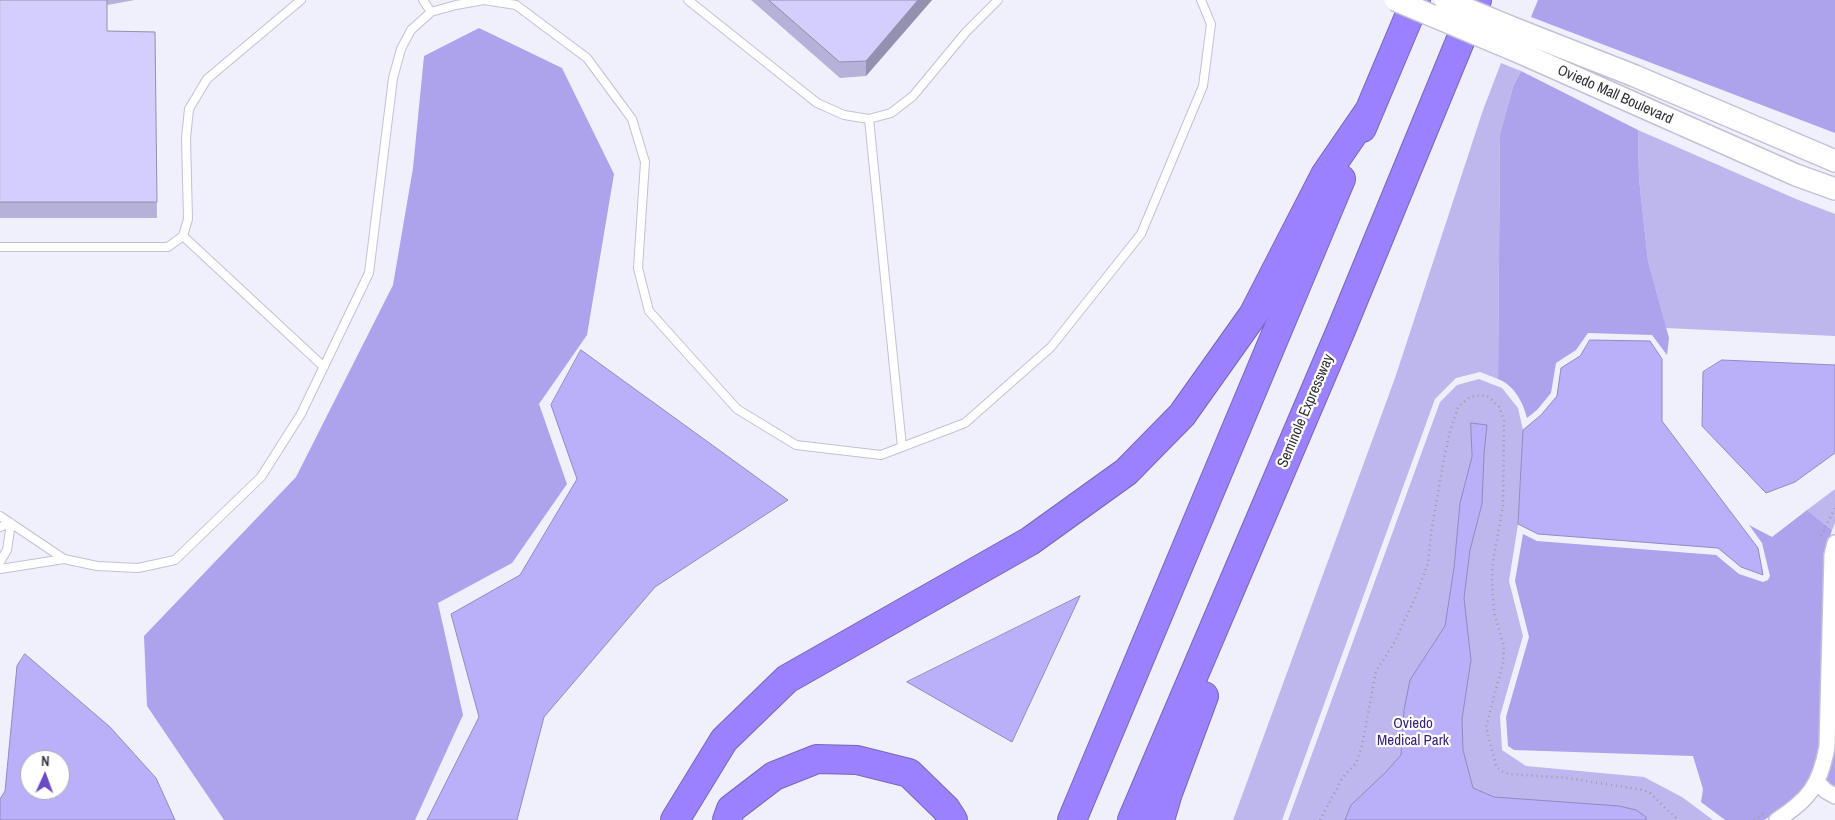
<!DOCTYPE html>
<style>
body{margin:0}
#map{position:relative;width:1835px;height:820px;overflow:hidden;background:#f0effc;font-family:"Archivo Narrow",sans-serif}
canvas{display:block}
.north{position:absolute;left:20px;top:750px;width:50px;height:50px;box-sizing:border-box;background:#fff;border:1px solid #adadb1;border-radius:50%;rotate:2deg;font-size:14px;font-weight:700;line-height:20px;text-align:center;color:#33333b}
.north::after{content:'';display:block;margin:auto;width:18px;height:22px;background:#6b4bc5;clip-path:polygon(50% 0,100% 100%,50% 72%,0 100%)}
</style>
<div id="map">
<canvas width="1835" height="820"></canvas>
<div class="north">N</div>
</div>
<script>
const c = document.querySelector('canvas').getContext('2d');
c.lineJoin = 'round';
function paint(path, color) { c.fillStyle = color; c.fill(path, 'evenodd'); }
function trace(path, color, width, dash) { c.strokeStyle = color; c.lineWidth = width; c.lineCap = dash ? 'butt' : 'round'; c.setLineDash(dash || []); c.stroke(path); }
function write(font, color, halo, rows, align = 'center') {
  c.font = font + ' "Archivo Narrow",sans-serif'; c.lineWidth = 4.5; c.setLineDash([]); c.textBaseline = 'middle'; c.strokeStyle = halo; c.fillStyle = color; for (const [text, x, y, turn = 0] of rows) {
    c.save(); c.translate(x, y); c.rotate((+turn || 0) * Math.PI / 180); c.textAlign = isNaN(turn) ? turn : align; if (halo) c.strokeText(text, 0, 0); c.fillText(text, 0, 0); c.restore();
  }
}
paint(new Path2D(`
 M1501 63 1521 71 1513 87 1500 134 1498 379 1480 372 1456 378 1435 399 1282 820H1233L1395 378 1483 110Z
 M1638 130 1796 199 1835 214V336L1666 328 1648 261 1639 179Z
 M1479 379 1502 388 1518 408 1523 430 1518 524 1509 581 1523 636 1500 716 1502 750 1526 766 1644 777 1682 797 1713 820H1288L1440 402 1457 385Z
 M1835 489V523L1832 530 1807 510Z`), '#beb7ed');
paint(new Path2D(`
 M1538 0H1835V133L1531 17Z
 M479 28 562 68 614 174 587 335 539 404 567 484 512 563 438 603 463 715 415 820H224L147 706 144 636 296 477 393 285 413 168 424 56Z
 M1521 71 1638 130 1639 179 1648 261 1669 338 1667 355 1652 335 1588 333 1576 350 1556 363 1551 393 1537 410 1527 418C1523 402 1514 385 1498 379L1500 134 1513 87Z
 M1807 510 1832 530 1825 554 1820 746 1816 767 1811 778 1802 790 1788 804 1764 820H1725L1701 802 1703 789 1693 756 1514 750 1508 746 1506 717 1529 637 1515 581 1523 534 1537 541 1716 555 1739 574 1763 582 1768 580 1770 576 1762 543 1749 525 1772 537Z
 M1835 736V787L1826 780 1829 771Z`), '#ada2ec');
const water = new Path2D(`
 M1590 340 1650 341 1662 359V421L1758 548 1763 575 1741 567 1718 548 1538 534 1518 524 1523 430 1541 415 1557 396 1561 368 1580 356Z
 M581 350 788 500 655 587 544 717 517 820H427L479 717 451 614 520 575 577 479 551 405Z
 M1722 360 1835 365V453L1795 482 1766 493 1702 426 1703 372Z
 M1471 423 1487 425 1484 454 1482 504 1470 550 1464 598 1471 660 1462 719 1463 750 1473 788 1494 797 1619 806 1636 810 1646 817V820H1345L1351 805 1386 772 1401 755 1404 710 1410 680 1445 626 1454 568 1460 503 1472 457Z
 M1080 596 1012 742 907 682Z
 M25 654 110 727 156 778 175 820H0V799L5 791 17 666ZM30 760H60V790H30Z`);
paint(water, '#baaff9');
trace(water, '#928ac0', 1);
const lane = new Path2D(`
 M423 0 431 12
 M688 0 817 103 844 115 869 119 891 113 913 96 966 32 998 0
 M869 119 902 447
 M183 236 324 367
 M0 247H168L183 236 188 219 186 138 189 109 207 79 301 0
 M0 516 64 559
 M0 527 11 523
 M0 562 7 550 11 523
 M0 569 64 559 97 566 138 568 175 560 261 477 301 414 369 273 393 78 401 49 411 30 431 12 456 5 484 0 516 5 587 58 632 119 645 162 638 268 649 311 737 409 796 445 881 455 965 423 1051 347 1141 234 1203 86 1211 24 1201 0`);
const street = new Path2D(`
 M1817 782 1826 791 1835 796
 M1777 820C1810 799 1820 784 1827 747L1832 555 1835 543`);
const secondary = new Path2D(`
 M1518 30 1635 76 1835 161
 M1514 50 1796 175 1835 189`);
const highway = new Path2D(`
 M1362 128 1416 0
 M675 820 724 740 787 679 1030 541 1126 472 1182 415 1253 315 1325 175 1369 111
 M727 820 731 809 774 776 817 759 857 760 909 773 946 809 953 820
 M1072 820 1341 179
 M1132 820 1341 330 1477 0
 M1160 820 1168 793 1204 696`);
trace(lane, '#c3c1d6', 10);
trace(street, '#c3c1d6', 18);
trace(secondary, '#c3c1d6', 24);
trace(highway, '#7766ba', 30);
trace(new Path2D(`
 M1821 536 1835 508
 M1320 820 1343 777 1356 763 1362 746 1376 671 1393 645 1416 596 1428 563 1431 533 1444 459 1450 431 1458 407 1470 397 1481 395 1489 397 1499 407 1504 420 1503 506 1493 561 1492 580 1494 612 1504 646 1503 663 1486 727 1496 766 1501 771 1509 774 1568 778 1643 790 1650 793 1678 820
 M1754 820 1765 812`), '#9b9ba6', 2.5, [1, 4]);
trace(lane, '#fff', 8);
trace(street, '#fff', 15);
trace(secondary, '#fff', 21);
trace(highway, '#9c81ff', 28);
const secondaryBridge = new Path2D(`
 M1395 0 1514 50
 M1445 0 1518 30`);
trace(secondaryBridge, '#c3c1d6', 24, []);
trace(secondaryBridge, '#fff', 21);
paint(new Path2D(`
 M0 0H135L107 5V31L155 32 157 218H0Z
 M751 0H932L866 76 840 78Z`), '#b5b1d9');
paint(new Path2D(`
 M918 0H932L866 76V61Z`), '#9490b0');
const building = new Path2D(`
 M0 0H107V31L155 32 157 202H0Z
 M769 0H918L866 61 840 62Z`);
paint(building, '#d3cefc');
trace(building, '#9490b0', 1);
write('15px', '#33333b', '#fff', [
 ["Oviedo Mall Boulevard",1615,95,24],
 ["Seminole Expressway",1306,411,-67]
]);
write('15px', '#3a2276', '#fff', [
 ["Oviedo",1413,724],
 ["Medical Park",1413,741]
]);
</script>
